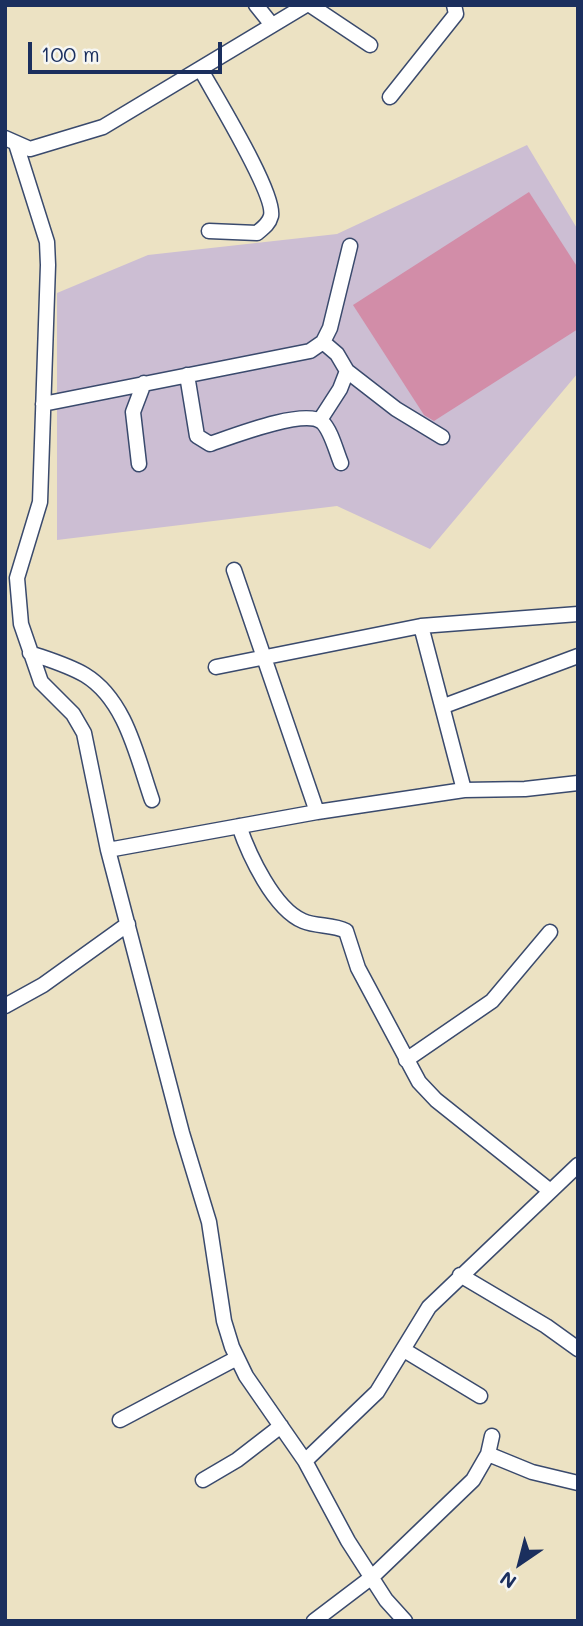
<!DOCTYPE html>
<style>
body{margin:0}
#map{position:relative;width:583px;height:1626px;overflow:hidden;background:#ece2c3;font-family:Mali,sans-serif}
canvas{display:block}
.frame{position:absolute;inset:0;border:7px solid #1b2f5e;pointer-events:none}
.north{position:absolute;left:485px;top:1528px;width:70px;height:70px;-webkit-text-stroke:5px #f6f6f2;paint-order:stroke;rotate:215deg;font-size:19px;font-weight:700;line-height:28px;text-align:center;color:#1b2f5e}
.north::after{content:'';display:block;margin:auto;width:24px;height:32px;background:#1b2f5e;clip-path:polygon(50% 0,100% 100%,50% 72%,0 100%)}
.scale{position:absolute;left:28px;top:42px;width:194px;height:32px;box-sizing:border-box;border:4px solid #1b2f5e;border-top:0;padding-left:9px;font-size:21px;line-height:24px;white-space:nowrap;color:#1b2f5e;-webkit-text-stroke:5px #f6f6f2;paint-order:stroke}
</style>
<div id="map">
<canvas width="583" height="1626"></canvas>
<div class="frame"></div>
<div class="north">N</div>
<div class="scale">100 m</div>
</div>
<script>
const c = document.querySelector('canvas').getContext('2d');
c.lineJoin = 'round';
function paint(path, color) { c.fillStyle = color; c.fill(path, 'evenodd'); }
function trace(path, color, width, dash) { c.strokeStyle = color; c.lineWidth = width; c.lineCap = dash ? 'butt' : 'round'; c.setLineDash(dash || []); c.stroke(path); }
paint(new Path2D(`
 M527 145 578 230V373L430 549 337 506 57 540V293L148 255 337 234Z`), '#ccbed3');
paint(new Path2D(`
 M529 192 578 268V329L434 421 424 415 353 305Z`), '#d28da8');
const minor = new Path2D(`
 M256 5 272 25
 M310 5 370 45
 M201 70C214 94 276 194 271 216 269 224 263 228 257 233L209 231
 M390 97 456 14 454 5
 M5 138 30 149 103 127 306 5
 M16 144 47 242 48 265 40 502 17 578 21 624 41 682 73 714 84 733 108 850 182 1133 209 1222 224 1321 232 1347 246 1376 305 1461 348 1541 386 1600 405 1621
 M347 371 396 409 442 437
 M187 375 197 436 210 444C231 437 304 408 322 422 331 430 336 451 341 463
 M43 404 310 351 323 342 330 328 350 246
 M320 420 340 389 347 371 337 354 323 342
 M139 464 133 412 144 383
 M234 570 317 812
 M421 626 464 790
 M30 653C47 659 68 665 85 675 126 700 137 757 152 800
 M216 667 421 626 578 614
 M444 706 578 656
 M239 826C249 855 274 909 303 921 317 927 333 924 346 931L358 968 419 1082 436 1100 549 1190
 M108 850 317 812 464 790 525 789 578 783
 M5 1006 43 985 128 924
 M406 1060 492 1001 550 932
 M460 1275 546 1326 578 1349
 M404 1350 480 1396
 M120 1420 237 1358
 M488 1454 532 1472 578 1483
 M305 1461 377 1392 429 1307 578 1165
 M203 1480 237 1460 281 1426
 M314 1621 372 1577 473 1480 488 1454 492 1436`);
trace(minor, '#3a4a6d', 17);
trace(minor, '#fff', 14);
</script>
